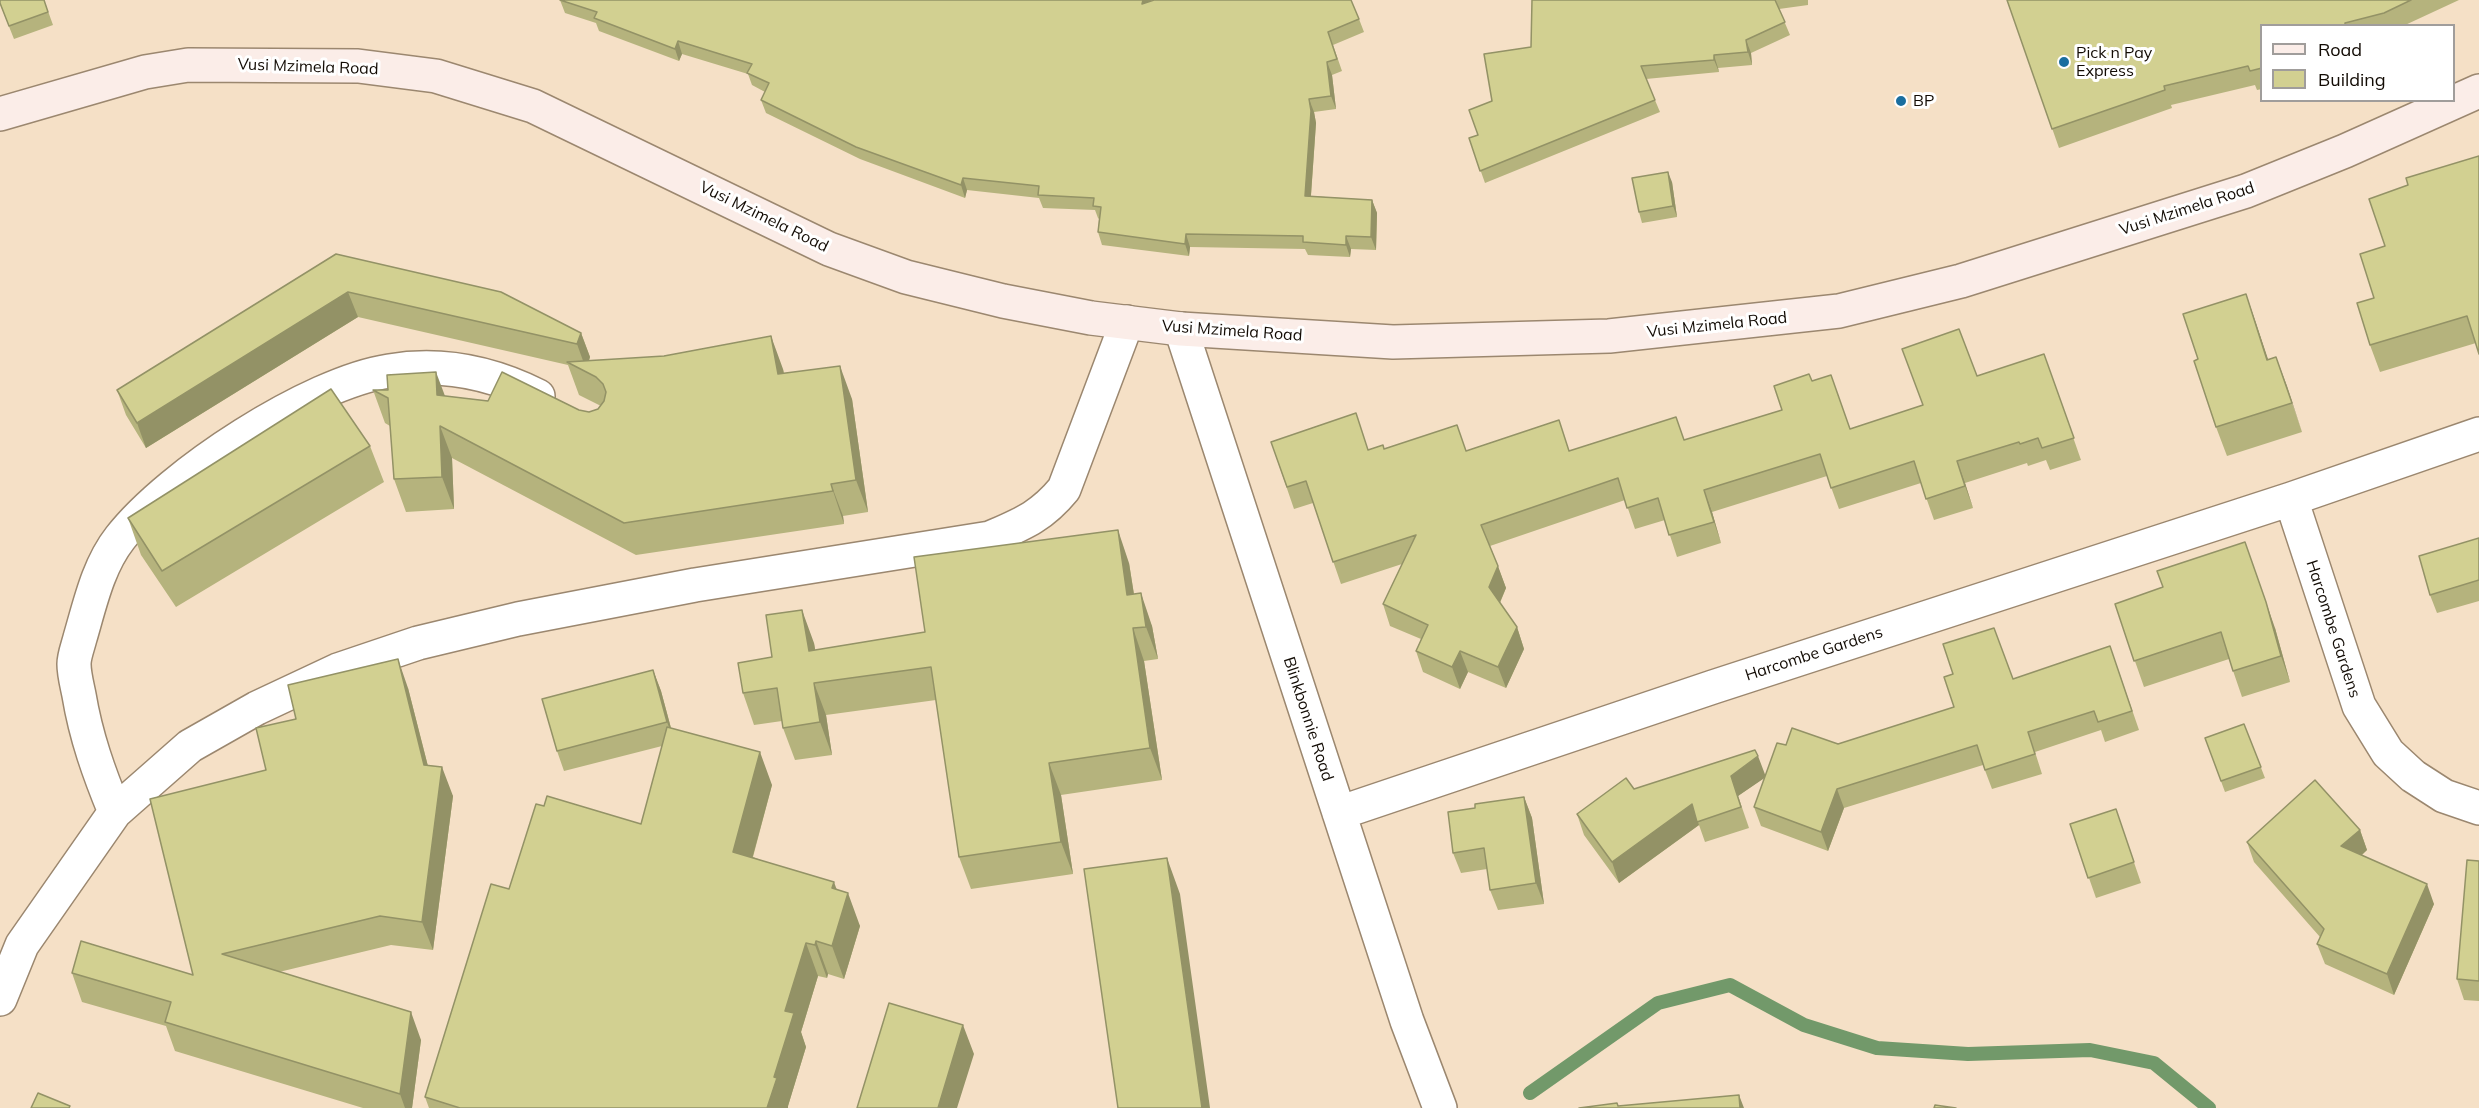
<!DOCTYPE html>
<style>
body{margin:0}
#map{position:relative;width:2479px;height:1108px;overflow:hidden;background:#f5e0c6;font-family:Mulish,sans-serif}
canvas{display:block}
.legend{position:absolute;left:2260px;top:24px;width:195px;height:78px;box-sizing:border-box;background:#fff;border:2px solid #a09d9b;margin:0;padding:8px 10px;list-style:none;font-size:18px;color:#120b04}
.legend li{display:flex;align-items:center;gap:12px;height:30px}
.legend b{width:30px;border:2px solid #a09d9b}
</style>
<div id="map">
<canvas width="2479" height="1108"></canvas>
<ul class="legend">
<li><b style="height:8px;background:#fbede8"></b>Road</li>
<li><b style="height:16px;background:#d2d091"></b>Building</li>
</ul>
</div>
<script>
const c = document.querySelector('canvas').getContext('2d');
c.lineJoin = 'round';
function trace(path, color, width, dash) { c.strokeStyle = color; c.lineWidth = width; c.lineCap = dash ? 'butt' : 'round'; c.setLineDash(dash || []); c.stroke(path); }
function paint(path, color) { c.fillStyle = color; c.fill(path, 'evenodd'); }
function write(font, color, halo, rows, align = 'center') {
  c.font = font + ' Mulish,sans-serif'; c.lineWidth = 6; c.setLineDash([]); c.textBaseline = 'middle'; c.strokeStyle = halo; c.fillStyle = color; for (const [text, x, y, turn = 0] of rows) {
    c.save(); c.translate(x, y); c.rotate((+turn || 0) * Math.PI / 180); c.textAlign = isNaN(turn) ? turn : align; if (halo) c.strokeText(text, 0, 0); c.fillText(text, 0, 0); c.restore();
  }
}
trace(new Path2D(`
 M1530 1093 1658 1003 1730 985 1804 1025 1877 1048 1968 1054 2090 1050 2154 1063 2209 1108`), '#72996a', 14);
const street = new Path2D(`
 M1181 329 1407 1021 1440 1108
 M2291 499 2359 706 2388 753 2413 776 2444 796 2479 808
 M115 812 190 746 257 708 338 670 418 643 518 619 695 585 990 538C1022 524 1041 517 1064 489L1127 322
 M1339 813 1713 687 2291 499 2479 434
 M0 999 22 945 115 812C99 773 86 737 79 695 77 685 74 674 74 664 74 656 78 646 80 638 90 604 98 566 120 538 170 474 310 383 389 371 441 362 492 373 538 396`);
const secondary = new Path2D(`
 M0 114 145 72 188 65 358 66 436 76 533 106 829 249 906 277 1003 301 1091 318 1181 329 1393 342 1609 336 1839 311 1961 281 2246 191 2345 151 2479 91`);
trace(street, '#9b876f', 36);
trace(secondary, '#9b876f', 36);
trace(street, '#fff', 33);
trace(secondary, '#fbede8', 33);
paint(new Path2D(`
 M44 0 53 25 14 39 0 4Z
 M560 0H1152L1151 1 1359 19 1364 32 1333 45 1342 71 1332 75 1336 109 1314 112 1316 123 1311 196 1372 200 1377 213 1376 250 1351 249 1350 257 1308 255 1305 249 1190 247 1189 256 1102 245 1098 232 1099 219 1098 218 1095 210 1043 208 1039 198 967 190 965 198 860 159 766 113 761 100 765 92 752 85 748 74 682 54 679 61 599 31 596 23 565 13Z
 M1532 0H1808V5L1779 9 1790 35 1751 53 1752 65 1718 68 1719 72 1646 79 1660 112 1485 183 1469 138 1478 135 1492 101 1531 47Z
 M2007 0H2459L2403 26H2262V89L2257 90 2255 85 2171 105 2172 108 2059 148Z
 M2479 156 2476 343 2380 372 2370 345 2374 298 2385 246 2408 185Z
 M1672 182 1677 217 1642 223 1639 212Z
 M336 254 581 333 590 357 589 361 783 369 784 373 852 399 868 512 843 516 844 524 636 555 452 458 454 509 406 512 394 479 390 426 385 423 373 390 445 396 589 412 598 409 601 406 579 395 568 365 358 317 146 448 126 415 117 390Z
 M2246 294 2268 360 2276 357 2302 432 2227 456 2216 427 2198 359Z
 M2044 354 2081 460 2050 470 2046 460 2028 466 2027 463 1965 483 1973 508 1934 520 1921 483 1839 509 1827 476 1712 512 1721 543 1677 557 1665 520 1635 529 1625 500 1490 546 1506 588 1500 603 1517 627 1524 649 1506 688 1468 672 1460 689 1423 672 1416 651 1421 639 1390 626 1383 604 1402 564 1341 584 1313 503 1294 509 1271 442 1369 450 1384 449 1466 451H1570L1684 440 1782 410 1812 381 1831 375 1850 429 1923 405 1977 376Z
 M370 446 384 482 176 607 141 555 128 518Z
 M2479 538V601L2437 613 2430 595Z
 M1129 563 1134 594 1152 626 1158 659 1144 661 1162 780 1061 795 1073 874 971 889 959 857 936 700 826 715 832 755 795 760 783 728 782 721 754 725 743 693 772 657 814 643 815 650 925 632Z
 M2115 604 2275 628 2290 682 2242 697 2229 659 2144 687Z
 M2117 666 2139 730 2105 742 2101 730 2035 752 2042 774 1992 789 1983 765 1844 808 1828 851 1761 826 1754 807 1765 777 1738 796 1749 828 1705 842 1699 825 1619 883 1584 835 1577 814 1634 789 1765 776 1786 745 1838 744 1954 707 2013 679Z
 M653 670 661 691 671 728 772 785 753 857 837 889 860 926 844 979 828 974 827 978 818 976 801 1032 806 1047 788 1106V1108H429L425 1097 509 889 544 806 641 824 662 746 564 771 557 751Z
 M408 688 428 766 453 796 433 950 391 945 279 972 421 1040 412 1108H363L175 1051 166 1026 82 1002 72 973 193 975 296 719Z
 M2244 724 2265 778 2225 792 2205 738Z
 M1524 797 1532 818 1544 904 1498 910 1490 890 1487 869 1461 873 1453 853 1475 808Z
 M2070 824 2123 830 2141 883 2096 898Z
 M2360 830 2367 850 2362 855 2434 904 2394 995 2325 964 2317 944 2320 937 2254 862 2247 842Z
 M2479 861V1001L2464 1000 2457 979Z`), '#b5b37d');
paint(new Path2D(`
 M1143 0H1151L1147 17 1142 4Z
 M1746 40 1751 53 1752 65 1748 52Z
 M678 41 682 54 679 61 675 49Z
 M1714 55 1718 68 1719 72 1714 60Z
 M1327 62 1332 75 1336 109 1331 96Z
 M1309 99 1314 112 1316 123 1310 208 1305 196Z
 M1668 172 1672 182 1677 217 1673 206Z
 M963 178 967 190 965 198 961 185Z
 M1372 200 1377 213 1376 250 1371 237Z
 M1186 234 1190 247 1189 256 1185 244Z
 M1346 236 1351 249 1350 257 1346 245Z
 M348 292 358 317 146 448 137 423Z
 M2246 294 2256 323 2278 389 2267 360Z
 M581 333 590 357 586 369 577 344Z
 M771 336 783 369 789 406 778 374Z
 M2276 357 2287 386 2302 432 2292 403Z
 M840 366 852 399 868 512 856 480Z
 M436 372 448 404 437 395Z
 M440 426 452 458 454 509 442 477Z
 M1957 461 1965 483 1973 508 1965 486Z
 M831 484 843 516 844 524 833 491Z
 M1704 490 1712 512 1721 543 1714 522Z
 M1118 530 1129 563 1139 627 1127 595Z
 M2245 542 2275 628 2290 682 2281 656Z
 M1498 566 1506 588 1497 609 1489 587Z
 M1141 593 1152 626 1158 659 1146 627Z
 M802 610 814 643 821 683 809 651Z
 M1517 627 1524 649 1506 688 1498 667Z
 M1133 628 1144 661 1162 780 1150 748Z
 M1460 651 1468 672 1460 689 1452 667Z
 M398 659 408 688 435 794 424 765Z
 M653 670 661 691 675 743 667 722Z
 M814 683 826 715 832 755 820 722Z
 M760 752 772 785 745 885 733 852Z
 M1758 756 1766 777 1738 796 1749 828 1731 776Z
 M1049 763 1061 795 1073 874 1061 842Z
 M442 767 453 796 433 950 422 922Z
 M1837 789 1844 808 1828 851 1821 832Z
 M1524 797 1532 818 1544 904 1536 883Z
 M1692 804 1699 825 1619 883 1612 862Z
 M2360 830 2367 850 2349 866 2341 846Z
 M1167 858 1180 894 1210 1108H1202Z
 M834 882 843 907 848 893 860 926 844 979 832 946V888Z
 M2427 884 2434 904 2394 995 2387 974Z
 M816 941 828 974 827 978 815 945Z
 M806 943 818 976 801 1032 806 1047 788 1106V1108H767L774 1077 785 1011Z
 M411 1012 421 1040 412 1108H405L400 1094Z
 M963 1025 974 1054 957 1108H938Z
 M1739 1095 1744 1108H1740Z`), '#939266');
const building = new Path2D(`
 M0 0H44L48 12 9 26 0 3Z
 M560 0H1143L1142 4 1154 0H1351L1359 19 1328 32 1337 59 1327 62 1331 96 1309 99 1311 111 1305 196 1372 200 1371 237 1346 236V245L1303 242V236L1186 234 1185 244 1098 232 1101 207 1093 206 1094 198 1038 195 1039 186 963 178 961 185 856 147 761 100 769 83 747 73 752 64 678 41 675 49 594 18 597 12Z
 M1532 0H1775L1785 22 1746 40 1748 52 1714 55V60L1641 66 1655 100 1480 171 1469 138 1478 135 1469 110 1492 101 1484 54 1531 47Z
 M2007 0H2411L2384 13 2345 23V26H2262V68L2250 71 2248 66 2164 86 2165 90 2052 129Z
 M2479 156V354L2467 316 2370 345 2357 303 2374 298 2360 254 2385 246 2369 199 2408 185 2406 178Z
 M1668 172 1673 206 1639 212 1632 178Z
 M336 254 501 292 581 333 577 344 348 292 137 423 117 390Z
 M2246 294 2267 360 2276 357 2292 403 2216 427 2194 361 2198 359 2183 314Z
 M1959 329 1977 376 2044 354 2074 438 2042 448 2038 438 2020 444 2019 442 1957 461 1965 486 1926 499 1914 461 1831 488 1820 454 1704 490 1714 522 1669 535 1658 498 1627 508 1618 478 1481 525 1498 566 1489 587 1517 627 1498 667 1460 651 1452 667 1416 651 1428 625 1383 604 1416 535 1333 562 1306 481 1287 487 1271 442 1356 413 1368 450 1383 445 1384 449 1457 425 1466 451 1559 420 1569 451 1676 417 1684 440 1782 410 1774 386 1809 374 1812 381 1831 375 1850 429 1923 405 1902 349Z
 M771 336 778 374 840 366 856 480 831 484 833 491 624 523 440 426 442 477 394 479 388 398 373 390H388L387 375 436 372 437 395 488 401 502 372 579 410 589 412 598 409 604 401 606 392 603 384 596 377 567 362 664 356Z
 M331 389 370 446 162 571 128 518Z
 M1118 530 1127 595 1141 593 1146 627 1133 628 1150 748 1049 763 1061 842 959 857 931 667 814 683 820 722 783 728 777 688 743 693 738 663 772 657 766 615 802 610 809 651 925 632 914 557Z
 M2479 538V580L2430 595 2419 556Z
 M2245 542 2266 602 2281 656 2233 671 2221 632 2134 661 2115 604 2163 587 2157 571Z
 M1994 628 2013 679 2110 646 2132 711 2098 722 2094 711 2028 732 2035 754 1985 770 1977 745 1837 789 1821 832 1754 807 1777 743 1786 745 1792 728 1838 744 1954 707 1944 677 1953 674 1943 644Z
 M398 659 424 765 442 767 422 922 380 916 222 954 411 1012 400 1094 165 1022 171 1002 72 973 81 941 193 975 150 799 266 770 256 728 296 719 288 685Z
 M653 670 667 722 557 751 542 699Z
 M2244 724 2261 767 2221 781 2205 738Z
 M667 727 760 752 733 852 834 882 832 888 848 893 832 946 816 941 815 945 806 943 785 1011 794 1013 774 1077 777 1078 767 1108H460L425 1097 491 884 509 889 536 804 544 806 547 796 641 824Z
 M1755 750 1758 756 1731 776 1741 807 1697 822 1692 804 1612 862 1577 814 1626 778 1634 789Z
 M2315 780 2360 830 2341 846 2427 884 2387 974 2317 944 2324 929 2247 842Z
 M1524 797 1536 883 1490 890 1484 848 1453 853 1448 812 1475 808V804Z
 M2116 809 2134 862 2088 878 2070 824Z
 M1167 858 1202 1108H1118L1084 869Z
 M2467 860 2479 861V981L2457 979Z
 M889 1003 963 1025 938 1108H857Z
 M38 1093 70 1106 69 1108H31Z
 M1739 1095 1740 1108H1579L1617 1103 1618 1106Z
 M1935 1105 1956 1108H1934Z`);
paint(building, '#d2d091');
trace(building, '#939266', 1.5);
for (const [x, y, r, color] of [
 [2064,62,6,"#1a6e9f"],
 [1901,101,6,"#1a6e9f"]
]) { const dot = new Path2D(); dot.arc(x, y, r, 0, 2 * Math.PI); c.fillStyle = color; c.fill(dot); trace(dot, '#fff', 2); }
write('16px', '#120b04', '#fff', [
 ["Pick n Pay",2076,53],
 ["Express",2076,71],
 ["BP",1913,101]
], 'left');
write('16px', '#120b04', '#fff', [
 ["Vusi Mzimela Road",308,67,2],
 ["Vusi Mzimela Road",2187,209,-18],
 ["Vusi Mzimela Road",764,217,26],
 ["Vusi Mzimela Road",1717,325,-6],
 ["Vusi Mzimela Road",1232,331,4],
 ["Harcombe Gardens",2333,629,72],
 ["Harcombe Gardens",1814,654,-18],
 ["Blinkbonnie Road",1308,719,72]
]);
</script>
